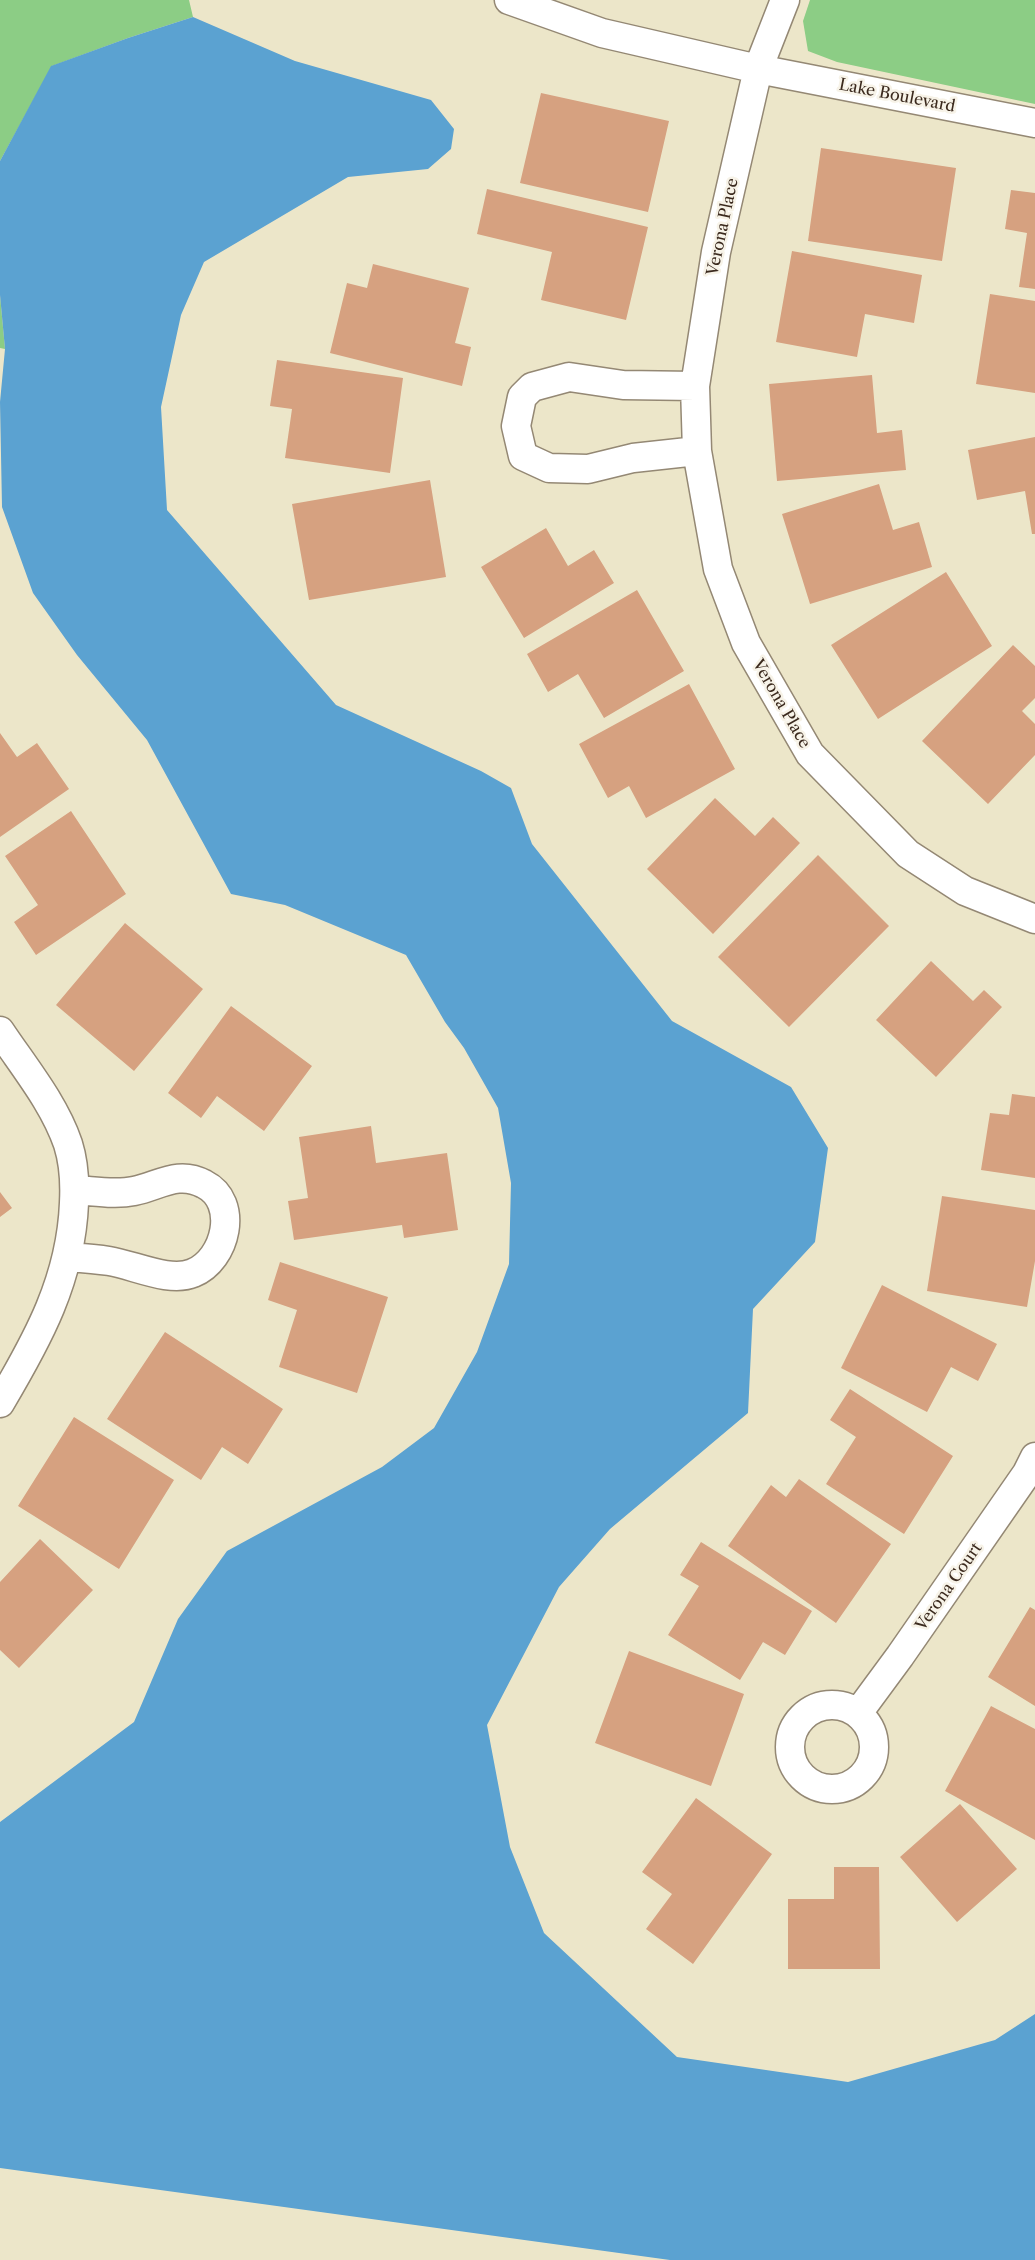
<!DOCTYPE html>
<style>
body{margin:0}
canvas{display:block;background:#ece6c9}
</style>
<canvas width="1035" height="2260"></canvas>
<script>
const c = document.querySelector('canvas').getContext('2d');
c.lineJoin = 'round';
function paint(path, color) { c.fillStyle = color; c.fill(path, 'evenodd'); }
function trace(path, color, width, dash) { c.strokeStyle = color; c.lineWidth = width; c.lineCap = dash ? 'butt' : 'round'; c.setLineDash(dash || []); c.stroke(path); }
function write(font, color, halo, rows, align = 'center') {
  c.font = font + ' "Libre Caslon Text",serif'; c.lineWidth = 5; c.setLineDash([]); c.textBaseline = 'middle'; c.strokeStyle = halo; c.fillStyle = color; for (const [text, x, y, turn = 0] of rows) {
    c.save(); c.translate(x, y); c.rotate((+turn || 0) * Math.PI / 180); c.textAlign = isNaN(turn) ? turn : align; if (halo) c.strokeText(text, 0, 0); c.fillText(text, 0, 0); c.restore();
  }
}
paint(new Path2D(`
 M0 0H189L193 17 128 38 52 66 0 161Z
 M810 0H1035V104L837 62 808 51 803 21Z
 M0 295 5 349 0 348Z`), '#8ccd85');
paint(new Path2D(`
 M193 17 295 61 431 100 454 129 451 149 428 169 348 177 204 262 181 315 161 407 167 510 336 705 481 771 511 788 532 844 672 1021 791 1087 828 1148 815 1242 753 1309 748 1413 610 1529 559 1587 487 1725 510 1847 544 1933 677 2057 848 2082 995 2040 1035 2014V2260H670L0 2168V1822L134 1722 178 1619 227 1551 382 1467 434 1428 477 1352 509 1264 511 1183 498 1108 464 1048 445 1022 406 955 285 905 231 894 147 740 77 655 33 593 2 507 0 402 5 349 0 295V161L51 66 128 38Z`), '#5ba2d1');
paint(new Path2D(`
 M541 93 669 121 648 212 520 183Z
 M821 148 956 168 942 261 808 241Z
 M487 189 648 227 626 320 541 300 552 252 477 234Z
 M1011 190 1035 193V289L1019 287 1027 233 1005 229Z
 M792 251 922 275 914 323 865 314 857 357 776 342Z
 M373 264 469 288 455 343 471 347 462 386 330 353 347 283 367 288Z
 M990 294 1035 301V393L976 384Z
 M277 360 403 378 390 473 285 458 292 409 270 406Z
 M872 375 877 433 902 430 906 470 777 481 769 384Z
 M1035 437V534H1032L1025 491 977 500 968 450Z
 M430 480 446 577 309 600 292 504Z
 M879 484 893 530 919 522 932 567 810 604 782 514Z
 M546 528 568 566 594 550 614 583 524 638 481 567Z
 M946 572 992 646 878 719 831 645Z
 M637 590 684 671 604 718 578 674 548 692 527 654Z
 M1013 645 1035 666V698L1022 711 1035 724V755L988 804 922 741Z
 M689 684 735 769 646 818 629 786 608 798 579 744Z
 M0 733 17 757 37 743 69 789 0 837Z
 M715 798 755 836 773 817 800 843 713 934 647 869Z
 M71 811 126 894 36 955 14 922 38 905 5 856Z
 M818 855 889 926 789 1027 718 957Z
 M125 923 203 989 134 1071 56 1005Z
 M931 961 973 1001 984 990 1002 1007 936 1077 876 1020Z
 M231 1006 312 1066 264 1131 217 1096 201 1118 168 1093Z
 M1012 1094 1035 1097V1178L981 1170 990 1113 1009 1115Z
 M371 1126 376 1163 447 1153 458 1230 404 1238 402 1225 294 1240 288 1201 308 1198 299 1137Z
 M0 1192 12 1208 0 1217Z
 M942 1196 1035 1210V1261L1027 1307 927 1291Z
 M280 1262 388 1297 357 1393 279 1367 297 1310 268 1300Z
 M882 1285 997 1344 978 1381 951 1367 927 1412 841 1368Z
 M165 1332 283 1409 248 1464 222 1447 201 1480 107 1419Z
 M850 1389 953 1456 904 1534 826 1484 856 1437 830 1420Z
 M74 1417 174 1480 119 1569 18 1506Z
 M799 1479 891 1544 836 1623 728 1546 771 1485 786 1497Z
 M40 1539 93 1590 19 1668 0 1650V1582Z
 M701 1542 812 1611 785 1655 763 1642 740 1680 668 1635 699 1586 680 1575Z
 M1030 1607 1035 1610V1706L988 1677Z
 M629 1651 744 1694 711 1786 595 1743Z
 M991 1706 1035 1729V1840L945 1791Z
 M696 1798 772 1854 693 1964 646 1929 672 1894 642 1872Z
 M960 1804 1017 1869 957 1922 900 1857Z
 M834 1867H879L880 1969H788V1899H834Z`), '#d6a180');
const street = new Path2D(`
 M509 0 602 33 758 69 1035 123
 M785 0 758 69 716 252 695 386 697 451 718 569 746 643 810 754 908 854 965 891 1035 919
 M695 386 623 385 569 377 532 387 522 397 516 426 523 456 549 468 588 469 633 458 697 451
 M0 1031C24 1067 54 1103 68 1144 74 1163 75 1184 74 1203 71 1279 38 1339 0 1403
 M68 1257C82 1258 96 1259 109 1261 134 1265 170 1283 193 1273 226 1260 240 1202 204 1184 178 1170 159 1186 134 1191 115 1195 94 1191 75 1190
 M790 1747a42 42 0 1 1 84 0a42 42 0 1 1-84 0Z
 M858 1713 900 1656 1027 1473 1035 1457`);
trace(street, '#948874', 31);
trace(street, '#fff', 28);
write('16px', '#3b2a1e', '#f7f3e8', [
 ["Lake Boulevard",897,96,11],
 ["Verona Place",723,227,-78],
 ["Verona Place",781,704,60],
 ["Verona Court",949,1587,-55]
]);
</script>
